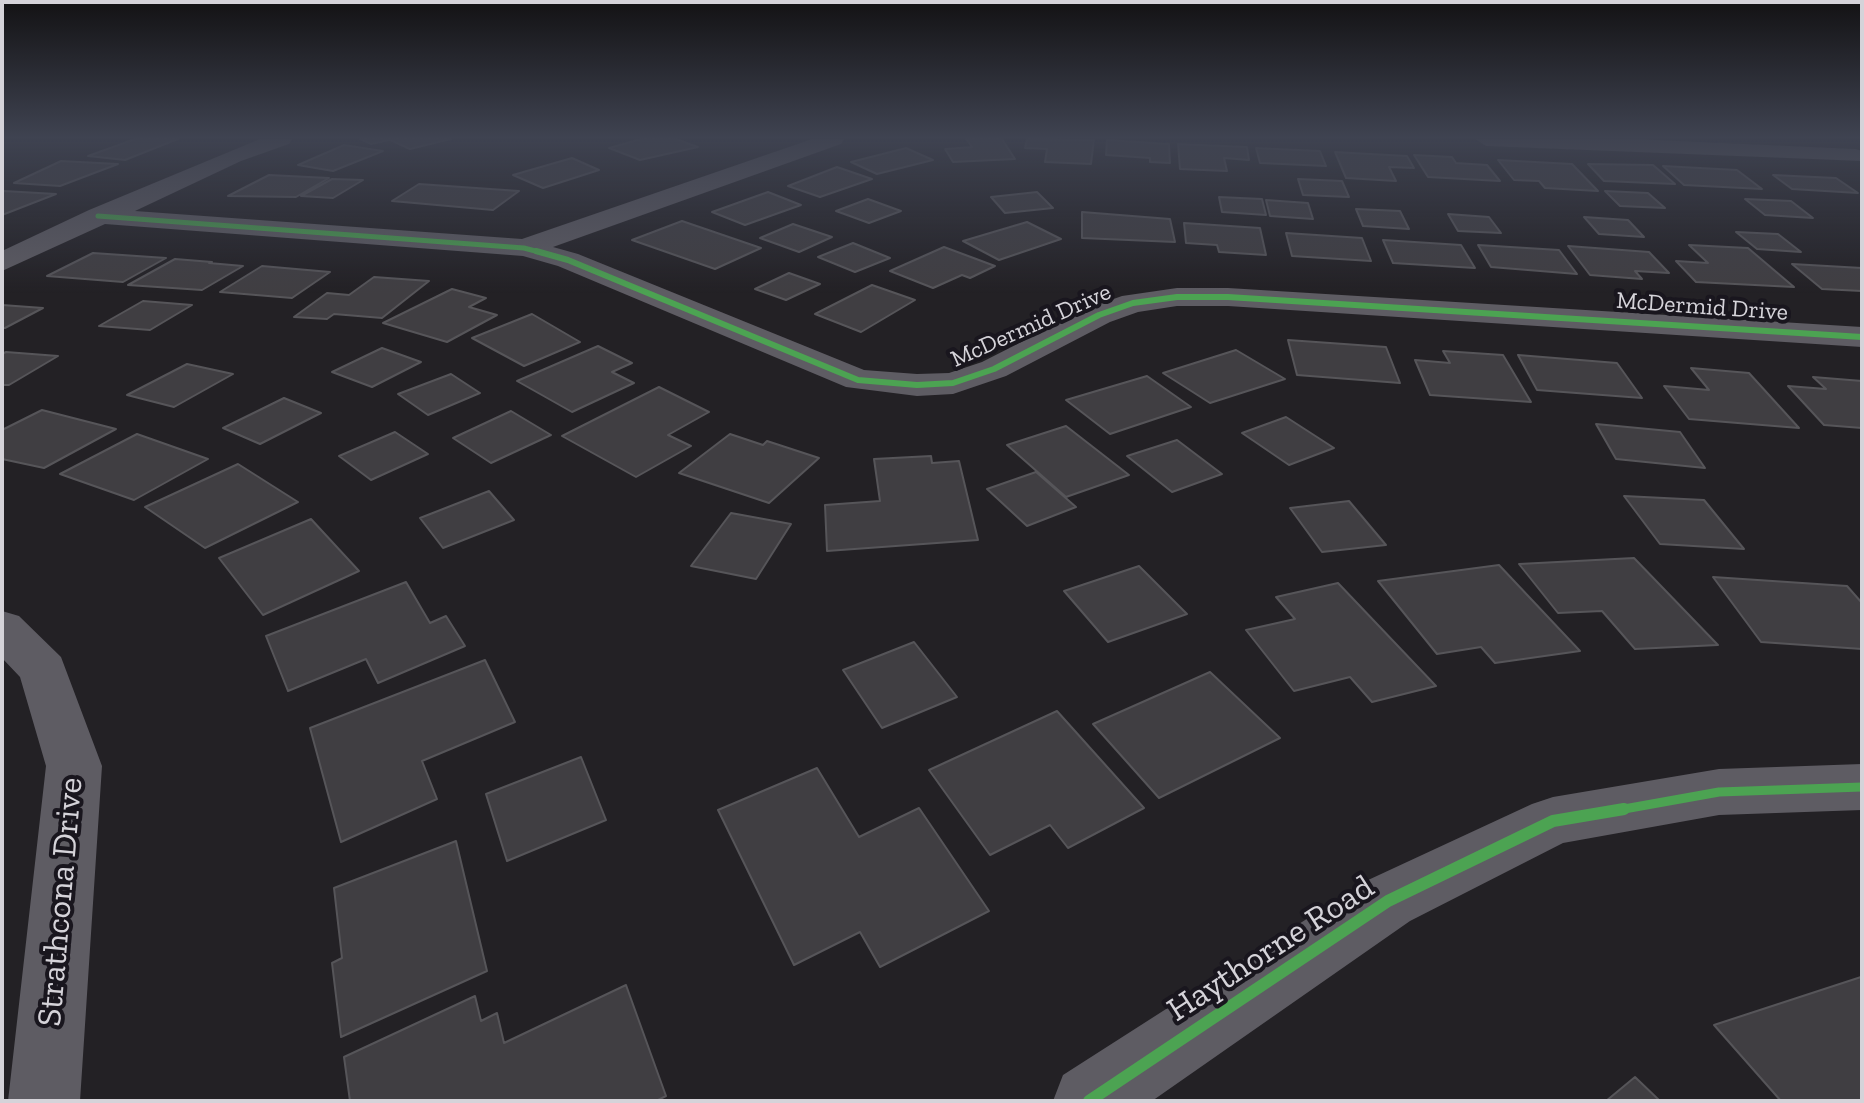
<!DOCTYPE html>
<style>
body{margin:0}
#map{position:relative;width:1864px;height:1103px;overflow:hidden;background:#232125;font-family:"Zilla Slab",serif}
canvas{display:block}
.frame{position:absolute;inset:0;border:4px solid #d5d3d9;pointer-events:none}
</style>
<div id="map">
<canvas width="1864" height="1103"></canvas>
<div class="frame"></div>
</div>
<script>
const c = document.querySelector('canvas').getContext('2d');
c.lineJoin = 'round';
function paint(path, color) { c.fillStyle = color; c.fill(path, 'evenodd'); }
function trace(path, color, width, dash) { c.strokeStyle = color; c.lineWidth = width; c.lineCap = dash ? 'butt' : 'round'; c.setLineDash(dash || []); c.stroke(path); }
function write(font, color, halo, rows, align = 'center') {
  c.font = font + ' "Zilla Slab",serif'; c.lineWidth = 8; c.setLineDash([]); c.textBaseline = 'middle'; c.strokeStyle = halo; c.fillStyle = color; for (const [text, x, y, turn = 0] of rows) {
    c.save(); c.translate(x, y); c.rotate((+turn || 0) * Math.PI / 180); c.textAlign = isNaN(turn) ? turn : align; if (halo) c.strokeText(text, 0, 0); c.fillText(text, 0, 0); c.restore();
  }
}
const building = new Path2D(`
 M135 139H178L125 160 88 156Z
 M360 139H451L410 149 390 140 371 144Z
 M641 139H676L698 147 640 160 609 148Z
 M966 139H1002L1015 159 953 162 945 149 972 147Z
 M1027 139 1094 140 1091 164 1045 162 1047 149 1025 148Z
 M1107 140 1169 144 1170 163 1150 162V158L1106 155Z
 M1178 144 1247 147 1249 160 1224 158 1227 171 1180 169Z
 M344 145 383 151 333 171 298 165Z
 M906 148 933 160 877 174 851 162Z
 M1256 148 1320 151 1326 166 1260 163Z
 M1335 152 1407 156 1414 168 1389 167 1396 181 1346 178Z
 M1414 155 1452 157 1456 163 1487 165 1500 181 1428 177Z
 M572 158 599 170 543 188 513 175Z
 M1498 160 1572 164 1598 191 1545 188 1539 181 1514 180Z
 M61 161 118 164 60 186 14 183Z
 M1588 164 1653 165 1675 184 1604 181Z
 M1663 166 1737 170 1762 189 1684 185Z
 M837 167 872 179 820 197 788 186Z
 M269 175 329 178 296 197 228 196Z
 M1773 175 1836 178 1858 193 1792 189Z
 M332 179 363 180 333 198 301 196Z
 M1298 179 1342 181 1349 197 1303 195Z
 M419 184 519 191 493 210 392 201Z
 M1605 191 1648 193 1665 208 1620 206Z
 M2 192 4 191 56 194 2 215Z
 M768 192 801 205 745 225 712 212Z
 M1037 192 1053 208 1005 213 991 197Z
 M1219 197 1262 199 1266 215 1222 212Z
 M868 199 901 211 869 223 836 211Z
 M1745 199 1791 201 1813 218 1765 215Z
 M1266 200 1308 203 1313 219 1270 216Z
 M1356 209 1400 211 1409 229 1363 226Z
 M1082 212 1170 219 1175 242 1082 238Z
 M1448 214 1489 217 1501 233 1458 231Z
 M1584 217 1628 220 1644 237 1599 234Z
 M682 221 761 248 715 269 632 240Z
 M1027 222 1061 239 999 260 963 241Z
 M1184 223 1260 228 1266 255 1219 252 1217 245 1186 243Z
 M793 224 832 237 799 252 760 238Z
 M1736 232 1778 234 1801 252 1757 249Z
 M1286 233 1362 238 1371 261 1292 256Z
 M1383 240 1461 245 1475 268 1393 263Z
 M853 243 890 258 855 272 818 257Z
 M1478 245 1559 250 1577 274 1491 267Z
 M1689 245 1748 248 1794 287 1696 282 1676 261 1708 263Z
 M1568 246 1649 252 1669 273 1635 271 1642 279 1590 275Z
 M944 247 995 266 970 278 962 275 933 288 890 271Z
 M93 253 166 258 123 282 47 276Z
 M175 259 212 262 209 263 243 266 202 290 128 285Z
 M1792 264 1862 268V291L1822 289Z
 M262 266 330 272 292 298 220 292Z
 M789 273 820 284 786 300 755 289Z
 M374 277 429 281 382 318 334 314 327 319 294 317 327 293 349 295Z
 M872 285 915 300 861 332 815 314Z
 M452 289 486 298 469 307 497 315 447 342 383 323Z
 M143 301 192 305 150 330 99 326Z
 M2 305 43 308 5 328H2Z
 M532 314 580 342 524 366 472 338Z
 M1288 340 1386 347 1400 383 1297 375Z
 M598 346 632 363 612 372 634 383 572 412 517 381Z
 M382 348 421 362 372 387 332 372Z
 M1236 350 1285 379 1210 403 1163 373Z
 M1443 351 1503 355 1531 402 1430 395 1415 360 1450 363Z
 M6 352 58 356 9 385H2V354Z
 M1518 355 1617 363 1642 398 1537 390Z
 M187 364 233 374 174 407 127 395Z
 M1691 368 1749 373 1799 428 1689 419 1664 386 1709 390Z
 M451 374 480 393 428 415 398 394Z
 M1147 376 1191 407 1110 434 1066 400Z
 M1813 377 1862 381V428L1824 425 1788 386 1826 389Z
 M659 387 709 412 668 435 691 446 636 477 562 436Z
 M284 398 321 413 260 444 223 428Z
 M42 410 116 429 44 468 2 459V430Z
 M511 411 551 435 491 463 453 438Z
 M1286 417 1334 448 1289 465 1242 433Z
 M1596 424 1680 432 1705 468 1616 459Z
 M1066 426 1129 475 1066 497 1007 445Z
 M395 432 428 454 371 480 339 456Z
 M137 434 208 459 134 500 60 474Z
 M730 434 763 445 767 441 819 458 769 503 679 473Z
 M1177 440 1222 474 1172 492 1127 456Z
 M931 456 932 463 959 461 978 540 827 551 825 505 880 501 874 459Z
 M238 464 298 502 205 548 145 507Z
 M1036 472 1076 507 1027 526 987 489Z
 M489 491 514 520 443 548 420 518Z
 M1624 496 1704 500 1744 549 1660 544Z
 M1349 501 1386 545 1322 552 1290 508Z
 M731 513 791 524 756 579 691 566Z
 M311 519 359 571 263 615 219 558Z
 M1634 558 1718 645 1635 649 1602 611 1558 613 1519 564Z
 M1499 565 1580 651 1495 663 1481 647 1437 654 1378 581Z
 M1139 566 1187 614 1108 642 1064 591Z
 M1713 577 1847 586 1862 603V649L1761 642Z
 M406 582 430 623 446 616 465 646 378 683 366 659 288 691 266 636Z
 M1338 583 1436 686 1372 702 1350 677 1294 691 1246 630 1295 619 1276 597Z
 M914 642 957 697 882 728 843 670Z
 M485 660 515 722 422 761 437 799 341 842 310 728Z
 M1210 672 1280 738 1159 798 1093 724Z
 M1057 711 1144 808 1068 848 1050 825 990 855 929 770Z
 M581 757 606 820 507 861 486 794Z
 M817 768 859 837 919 808 989 911 880 967 860 932 794 965 718 810Z
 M456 841 487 971 341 1037 332 963 342 958 334 888Z
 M1861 977 1862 1101H1781L1714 1025Z
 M626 985 666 1096 656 1101H350L344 1057 475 996 481 1021 497 1013 504 1043Z
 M1635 1077 1660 1101H1606Z`);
paint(building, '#403e42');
trace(building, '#565559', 2);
paint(new Path2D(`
 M260 139H292L289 144 241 161 135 211 522 239 812 139H844L841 144 553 247 578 254 864 370 917 374 949 373 982 362 1088 308 1122 296 1177 288H1228L1862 327V347L1228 306H1177L1138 312 1110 322 1006 376 953 394 917 396 846 387 558 266 523 256 105 224 2 271V251L89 210Z
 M1475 139H1633L1856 149 1862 151V161L1486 146Z
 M2 611 19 616 61 657 102 766 80 1101H8L46 766 20 677 2 658Z
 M1862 764V810L1719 815 1563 843 1410 921 1152 1101H1053L1063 1075 1366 881 1532 804 1553 797 1719 769Z`), '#5e5c63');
trace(new Path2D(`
 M98 216 524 248 543 253`), '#4ca352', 5);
trace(new Path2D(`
 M536 251 568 260 858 380 917 385 953 383 994 369 1099 315 1133 303 1177 297H1228L1862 337`), '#4ca352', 6);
trace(new Path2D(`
 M1613 811 1719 792 1862 787`), '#4ca352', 9);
trace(new Path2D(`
 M1089 1101 1388 901 1553 821 1624 809`), '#4ca352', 12);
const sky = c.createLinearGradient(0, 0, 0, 293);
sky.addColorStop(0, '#131214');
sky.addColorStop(0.47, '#3f4351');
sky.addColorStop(1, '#3f435100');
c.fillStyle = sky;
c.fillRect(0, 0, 1864, 293);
write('24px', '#d5d3d9', '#19161e', [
 ["McDermid Drive",1702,307,4],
 ["McDermid Drive",1031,326,-24]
]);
write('34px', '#d5d3d9', '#19161e', [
 ["Strathcona Drive",61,902,-85],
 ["Haythorne Road",1271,949,-33]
]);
</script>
